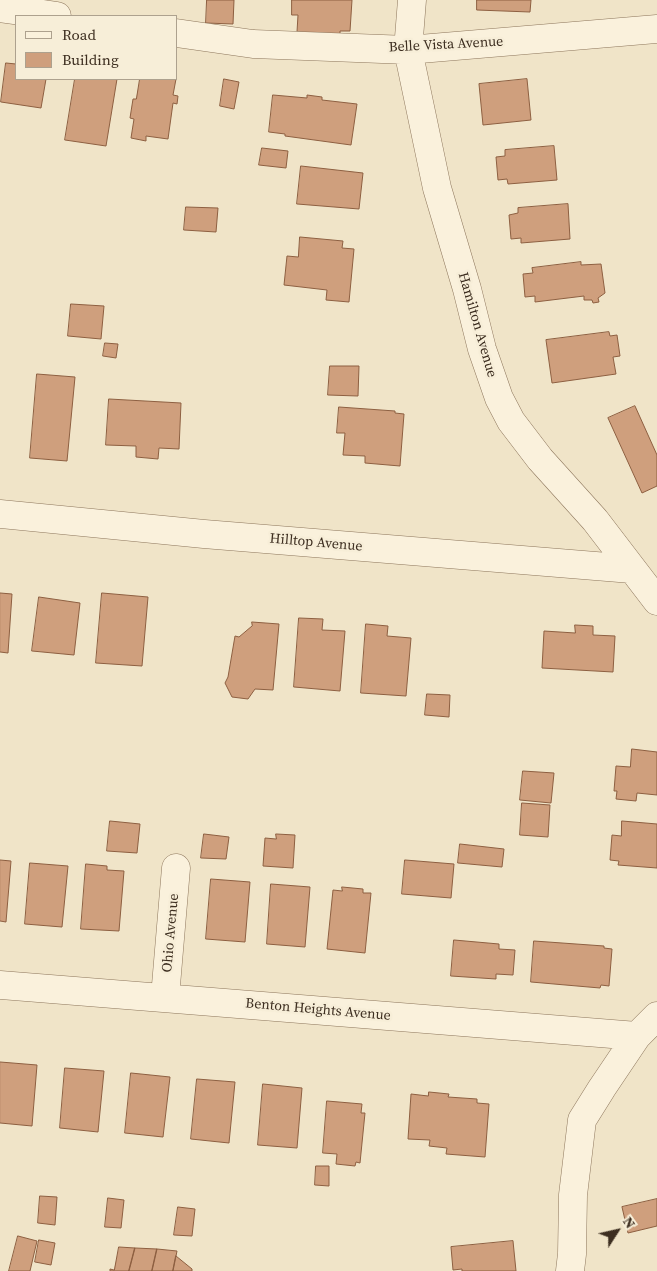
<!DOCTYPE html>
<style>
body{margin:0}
#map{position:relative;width:657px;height:1271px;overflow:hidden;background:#f0e4c8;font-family:"Source Serif 4",serif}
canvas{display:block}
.legend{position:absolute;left:15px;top:15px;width:162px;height:65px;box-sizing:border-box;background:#f7eed8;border:1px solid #ada18e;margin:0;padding:6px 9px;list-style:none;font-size:15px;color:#3d2e20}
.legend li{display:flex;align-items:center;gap:10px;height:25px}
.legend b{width:25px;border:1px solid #ada18e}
.north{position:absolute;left:592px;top:1206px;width:50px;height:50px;-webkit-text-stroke:4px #f7eed8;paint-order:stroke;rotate:55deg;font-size:14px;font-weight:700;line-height:20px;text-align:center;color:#3d2e20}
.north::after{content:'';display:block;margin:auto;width:18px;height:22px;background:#3d2e20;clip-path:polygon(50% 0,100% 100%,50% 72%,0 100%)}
</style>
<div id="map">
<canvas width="657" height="1271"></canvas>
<ul class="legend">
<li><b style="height:6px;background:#faf1dc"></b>Road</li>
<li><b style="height:14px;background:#cf9f7d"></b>Building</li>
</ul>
<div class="north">N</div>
</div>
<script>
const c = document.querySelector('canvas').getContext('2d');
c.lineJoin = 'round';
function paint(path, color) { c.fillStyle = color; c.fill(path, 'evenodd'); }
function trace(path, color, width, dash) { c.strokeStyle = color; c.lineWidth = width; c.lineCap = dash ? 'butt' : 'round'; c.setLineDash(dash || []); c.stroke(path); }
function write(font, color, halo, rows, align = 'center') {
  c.font = font + ' "Source Serif 4",serif'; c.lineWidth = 5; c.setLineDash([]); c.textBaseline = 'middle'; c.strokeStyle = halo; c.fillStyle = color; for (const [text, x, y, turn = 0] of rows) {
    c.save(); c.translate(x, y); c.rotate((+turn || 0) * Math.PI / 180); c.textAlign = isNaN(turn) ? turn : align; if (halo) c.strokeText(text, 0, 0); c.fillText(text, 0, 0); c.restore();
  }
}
const building = new Path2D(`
 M207 0H234L233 24 206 23Z
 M292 0H352L350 31H340V35L297 32 298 15H292Z
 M477 0H531L530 12 477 10Z
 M6 63 16 64V79H46L41 108 1 102Z
 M75 79H117L106 146 65 140Z
 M140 79H176L173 95 178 96 177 104 173 103 168 139 146 136V141L131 138 134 119 130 118 133 99H136Z
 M224 79 239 82 234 109 220 106Z
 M527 79 531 120 483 125 479 84Z
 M273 95 307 98V95L322 97V100L357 104 351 145 285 136V134L269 132Z
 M554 146 557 180 508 184 507 179 498 180 496 157 505 156V150Z
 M262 148 288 151 286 168 259 165Z
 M301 166 363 173 359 209 297 204Z
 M568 204 570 239 521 243V238L511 239 509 215 518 213V208Z
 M186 207 218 208 216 232 184 230Z
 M300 237 343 241 342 248 354 249 349 302 326 300 327 290 284 285 287 256 298 257Z
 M581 262V265L601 264 605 293 598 298 599 302 593 303 592 300H584V296L535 302V296L525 297 523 274 533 273 532 268Z
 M71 304 104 306 101 339 68 336Z
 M609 332 610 336 617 335 620 356 613 357 616 374 552 383 546 340Z
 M105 343 118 344 116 358 103 356Z
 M330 366H359L358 396 328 395Z
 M37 374 75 377 67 461 30 458Z
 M109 399 181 403 179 449 159 448 158 459 136 457V446L106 445Z
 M635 406 657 455V486L642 493 608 418Z
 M339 407 395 411V413L404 414 400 466 365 463V456L343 455 345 433H337Z
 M0 593 12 594 8 653 0 652Z
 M102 593 148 597 142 666 96 663Z
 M39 597 80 603 74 655 32 651Z
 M299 618 323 619 322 630 345 631 340 691 294 687Z
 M252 622 279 624 273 690 255 689 248 699 232 697 225 683 228 677 235 636 239 637 252 626Z
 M366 624 388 626 387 636 411 638 406 696 361 693Z
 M575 625 593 626V635L615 636 613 672 542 668 544 631 575 633Z
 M427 694 450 695 449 717 425 715Z
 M632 749 657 752V795L637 793 636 801 616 799 617 791H614L616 766 630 767Z
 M523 771 554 773 551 803 520 800Z
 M522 803 550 805 548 837 520 835Z
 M110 821 140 824 137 853 107 851Z
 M622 821 657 824V868L618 865 619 861 610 860 612 835 621 836Z
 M204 834 229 837 226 859 201 858Z
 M276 834 295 835 293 868 263 866 265 838 276 839Z
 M460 844 504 849 502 867 458 863Z
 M0 860 11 861 6 922 0 921Z
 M405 860 454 864 451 898 402 894Z
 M30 863 68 866 62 927 25 924Z
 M86 864 107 866V870L124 871 119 931 81 929Z
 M211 879 250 882 245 942 206 939Z
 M271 884 310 887 305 947 267 944Z
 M342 887 363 889V893H371L365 953 327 949 333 890 342 891Z
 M454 940 499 944V949L515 950 513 975 496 974V979L451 976Z
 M534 941 604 946V948L612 949 609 986 601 985 600 988 531 982Z
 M0 1062 37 1065 32 1126 0 1123Z
 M65 1068 104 1071 98 1132 60 1128Z
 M131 1073 170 1077 163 1137 125 1133Z
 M197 1079 235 1082 229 1143 191 1139Z
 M263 1084 302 1088 297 1148 258 1145Z
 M429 1092 449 1094 448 1097 477 1099V1103L489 1104 485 1157 446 1154 447 1148 429 1146 430 1140 408 1139 411 1094 428 1096Z
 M327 1101 362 1104 361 1113H365L360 1163 356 1162 355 1166 336 1164 337 1154 323 1153Z
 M316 1166H329V1186L315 1185Z
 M40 1196 57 1197 55 1225 38 1223Z
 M108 1198 124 1200 121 1228 105 1227Z
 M657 1199V1226L628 1233 622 1207Z
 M178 1207 195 1209 192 1236 174 1235Z
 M18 1236 37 1241 30 1271H9Z
 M39 1240 55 1243 51 1265 35 1262Z
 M513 1241 516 1271H462V1269L453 1270 451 1247Z
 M119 1247 135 1248 129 1271H110V1269L114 1270Z
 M135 1248 157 1249 152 1271H129Z
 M157 1249 177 1251 173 1271H152Z
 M176 1256 192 1269V1271H173Z`);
paint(building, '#cf9f7d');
trace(building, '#8d5f41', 1);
const minor = new Path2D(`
 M412 0 408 50 437 188 467 289 482 349 499 398 511 421 540 459 595 520 657 601
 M0 8 57 16
 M176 33 253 44 408 50 657 29
 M0 514 204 534 632 569
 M0 985 637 1036
 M165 997 176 868
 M570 1271 572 1254 573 1195 582 1120 602 1088 637 1036 657 1016`);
trace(minor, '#8d765c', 29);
trace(minor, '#faf1dc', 28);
write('14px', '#3d2e20', '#f7eed8', [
 ["Belle Vista Avenue",446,45,-3],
 ["Hamilton Avenue",477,325,74],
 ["Hilltop Avenue",316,543,5],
 ["Ohio Avenue",171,933,-85],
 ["Benton Heights Avenue",318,1010,5]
]);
</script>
